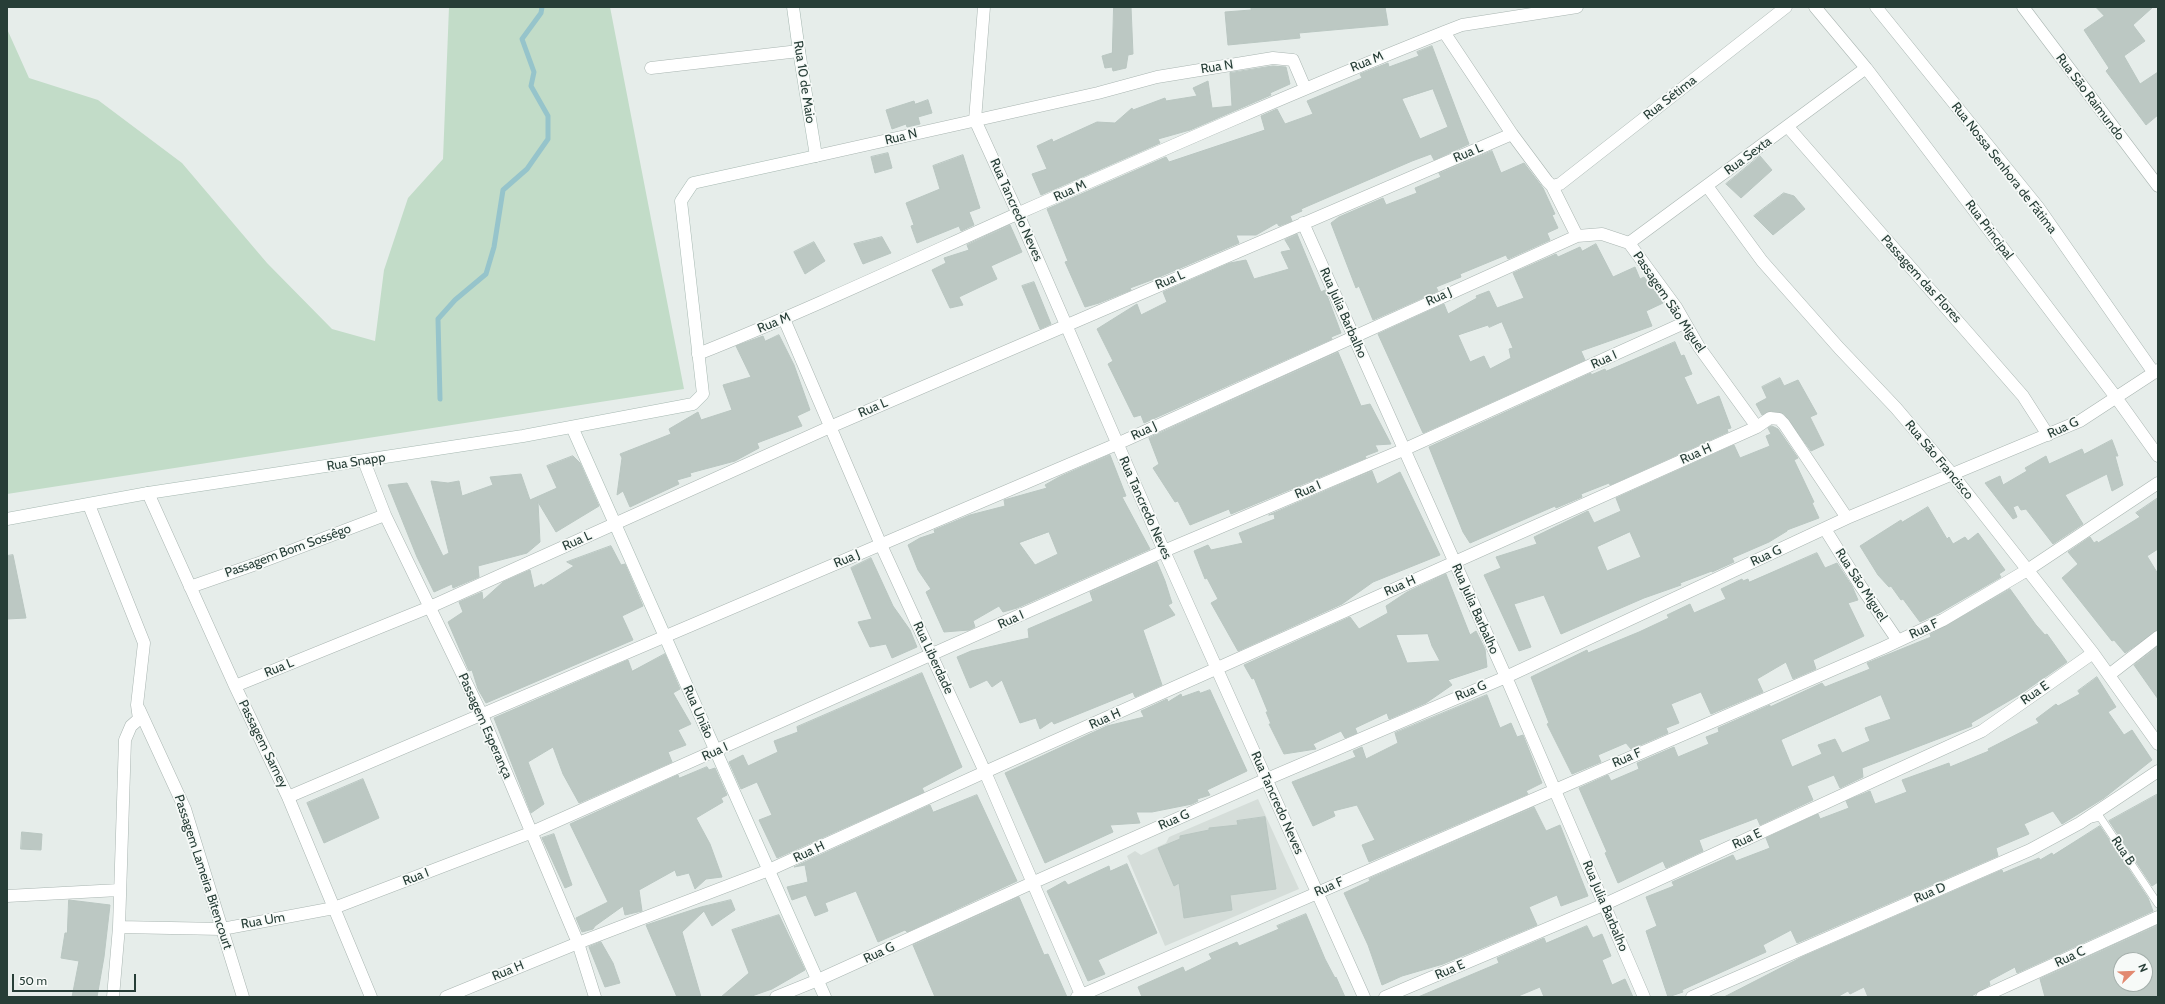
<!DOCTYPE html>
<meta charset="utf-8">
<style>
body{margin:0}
#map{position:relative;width:2165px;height:1004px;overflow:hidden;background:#e6edea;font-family:Cabin,sans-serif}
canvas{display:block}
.frame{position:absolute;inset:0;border:8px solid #273e37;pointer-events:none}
.north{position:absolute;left:2113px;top:952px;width:40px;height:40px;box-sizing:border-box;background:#f7faf8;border:1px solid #a4afab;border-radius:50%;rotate:67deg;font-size:11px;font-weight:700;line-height:16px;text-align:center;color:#273e37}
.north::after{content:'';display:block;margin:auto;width:14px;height:18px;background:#e28970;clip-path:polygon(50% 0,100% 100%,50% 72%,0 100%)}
.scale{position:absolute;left:12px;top:974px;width:124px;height:18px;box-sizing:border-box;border:2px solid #273e37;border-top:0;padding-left:5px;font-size:12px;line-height:14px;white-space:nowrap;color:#273e37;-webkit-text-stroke:3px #f7faf8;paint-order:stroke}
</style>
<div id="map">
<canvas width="2165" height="1004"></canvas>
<div class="frame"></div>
<div class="north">N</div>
<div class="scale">50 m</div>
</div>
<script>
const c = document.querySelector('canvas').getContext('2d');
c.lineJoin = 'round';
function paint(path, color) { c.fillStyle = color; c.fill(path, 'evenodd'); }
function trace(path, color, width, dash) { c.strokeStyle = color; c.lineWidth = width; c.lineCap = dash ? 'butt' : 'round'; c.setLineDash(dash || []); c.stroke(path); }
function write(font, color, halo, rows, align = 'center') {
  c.font = font + ' Cabin,sans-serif'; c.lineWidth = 3.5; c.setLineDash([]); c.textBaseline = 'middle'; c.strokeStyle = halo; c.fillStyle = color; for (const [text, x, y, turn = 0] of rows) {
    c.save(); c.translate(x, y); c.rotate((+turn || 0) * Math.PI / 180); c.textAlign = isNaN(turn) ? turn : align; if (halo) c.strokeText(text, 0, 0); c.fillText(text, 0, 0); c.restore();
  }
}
paint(new Path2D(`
 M1258 799 1299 889 1165 946 1127 856 1135 851 1141 855 1166 843 1169 837Z`), '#d5ddd9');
paint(new Path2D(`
 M449 7H610L684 389 7 494V29L29 78 98 100 182 163 267 263 332 329 375 341 384 270 408 198 443 159Z`), '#c2dcc8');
trace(new Path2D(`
 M440 399 438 319 455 300 486 274 494 247 503 190 527 169 548 139V116L531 86 534 72 522 39 541 13 542 7`), '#96c4cb', 5);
const building = new Path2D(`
 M1114 7H1131L1133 54 1128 55 1126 68 1113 71 1112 67 1105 68 1102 56 1112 53Z
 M1251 7H1385L1388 25 1299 33 1300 38 1228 45 1225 12 1251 10Z
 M2096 7H2153L2133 25 2145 41 2124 56 2140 84 2158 72V115L2146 125 2106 71 2109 68 2084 30 2104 16Z
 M1432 46 1469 144 1434 160 1431 154 1412 161 1301 209 1302 211 1290 216 1292 221 1279 226 1277 223 1256 235H1236L1239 243 1157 278 1130 288 1131 290 1099 303 1085 307 1065 262 1068 261 1047 209 1166 157 1169 162 1265 130 1261 116 1277 109 1285 124 1313 114 1307 101 1362 78 1360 74 1375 68 1388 63 1389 67 1419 56 1417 52ZM1433 89 1448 127 1420 139 1402 99Z
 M1273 66 1286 67 1290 84 1270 93 1271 95 1190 130 1158 139 1160 143 1041 195 1032 174 1047 169 1037 146 1052 139 1053 142 1097 122 1115 123 1132 108 1133 110 1165 98 1166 101 1197 96 1193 88 1208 81 1212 108 1232 106 1230 73Z
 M928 100 932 113 918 117 920 124 907 127 906 124 892 129 886 110 914 101 915 104Z
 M1492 151 1501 173 1524 163 1543 188 1555 214 1552 215 1558 228 1547 233 1550 240 1508 259 1506 255 1460 274 1461 277 1436 287 1438 291 1373 320 1359 286 1356 288 1331 223 1339 217 1383 198 1386 205 1417 193 1415 188 1441 177 1439 173Z
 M888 153 892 168 875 173 871 157Z
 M963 155 980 208 969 212 974 225 961 231 959 226 917 243 911 226 914 225 906 203 940 189 933 166Z
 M1760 156 1772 170 1741 198 1726 184Z
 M1784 193 1794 196 1805 209 1773 235 1754 216Z
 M1010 225 1022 252 991 266 997 279 959 297 963 305 950 308 932 270 946 263 944 258 969 250 967 245Z
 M1297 234 1321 292 1325 290 1341 333 1331 337 1332 339 1144 423 1141 415 1134 417 1108 364 1113 361 1097 329 1137 304 1141 315 1167 302 1163 292 1230 263 1246 260 1254 279 1289 269 1281 252 1291 250 1285 240Z
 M882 237 891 253 863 264 854 244Z
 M814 242 825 261 805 274 794 252Z
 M1596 244 1613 277 1635 267 1640 279 1644 277 1660 298 1663 303 1646 311 1652 326 1581 351 1585 360 1423 433 1378 334 1444 304 1448 314 1477 298 1476 296 1489 291 1497 308 1524 298 1513 273 1556 254 1558 257 1580 247 1582 251ZM1502 322 1513 348 1509 349 1511 358 1490 369 1484 356 1470 362 1458 335 1488 325 1489 327Z
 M1034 282 1051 324 1040 329 1022 286Z
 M779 335 794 365 810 410 797 416 802 426 757 443 759 448 735 461 690 473 691 476 677 480 679 484 630 507 623 491 617 495 622 458 620 454 671 434 669 429 698 412 701 420 732 410 723 385 751 377 736 346 763 336 765 341Z
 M1675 342 1681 356 1684 355 1692 374 1684 377 1697 405 1719 396 1731 428 1727 429 1728 432 1610 485 1609 483 1581 494 1582 497 1556 508 1555 506 1470 543 1463 532 1429 447 1591 373V375L1605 369 1606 371Z
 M1338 352 1361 406 1370 404 1391 444 1375 445 1378 451 1365 456 1366 458 1231 514 1229 509 1190 525 1178 501 1175 502 1153 468 1159 464 1149 438Z
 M1780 378 1784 386 1798 380 1817 414 1810 417 1824 445 1811 451 1784 414 1771 411 1762 415 1756 404 1767 398 1762 387Z
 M1772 426 1778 429 1798 458 1794 460 1814 502 1812 503 1819 518 1787 530V531L1769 542 1732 558 1734 562 1712 572V571L1680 583 1681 585 1644 598 1561 634 1544 595 1514 604 1531 647 1519 651 1484 575 1501 568 1496 557 1537 544 1534 537 1588 511 1594 523 1621 511 1616 498 1734 445 1740 458 1770 446 1766 436 1771 434 1768 428ZM1630 532 1641 557 1607 571 1597 547Z
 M2112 440 2118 456H2115L2123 485 2112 491 2107 474 2065 495 2083 524 2053 544 2026 509 2021 510 2018 505 2013 507 2017 517 2013 519 1985 483 2000 476 2003 485 2027 471 2025 468 2046 456 2049 464 2082 449 2084 454Z
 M1110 455 1126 496 1122 497 1150 549 1017 608 1003 612 999 606 973 621 975 627 969 630 944 632 926 592 931 589 918 570 908 545 920 538 935 533 934 530 970 515 1005 506 1004 500 1047 488 1045 485 1059 477ZM1049 532 1058 554 1035 565 1019 543Z
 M573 456 580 463 599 506 556 532 538 502 540 542 527 553 478 566 479 577 453 588 452 584 434 592 417 557 388 485 407 483 443 556 449 553 431 481 448 483 459 481 462 496 493 485 490 477 521 474 530 500 557 488 547 466Z
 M1372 471 1377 484 1400 472 1440 555 1373 582 1342 604 1238 651 1211 603 1218 599 1207 578 1205 579 1194 551 1208 545 1211 550 1243 543 1239 533 1275 519 1274 514 1269 515Z
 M2158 498V549L2147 556 2158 574V630L2125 653 2114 640 2112 641 2062 578 2078 564 2068 552 2090 537 2094 543 2097 541 2098 543 2140 517 2136 513Z
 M1928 507 1947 539 1949 537 1953 544 1965 537 1968 541 1978 533 2005 570 1999 574 2001 577 1939 613 1920 622 1903 599 1901 600 1891 586 1889 587 1878 575 1860 546 1901 520 1902 522Z
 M611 546 621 565 625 564 643 606 622 616 633 640 486 703 478 689 472 670 469 671 448 622 463 612 459 602 482 592 483 600 503 582 530 570 534 588 542 584V586L574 566 567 562Z
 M1817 553 1825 568 1837 563 1852 586 1858 600 1848 603 1864 636 1813 660 1816 669 1793 679 1786 662 1757 679 1763 692 1711 714 1701 692 1671 704 1679 723 1666 728 1668 733 1631 749 1626 743 1598 755 1601 762 1572 774 1547 724 1549 723 1531 677 1587 650 1588 653 1639 632 1669 618 1667 615 1690 604 1694 613 1726 599 1721 589 1742 579 1743 581 1748 579 1749 582Z
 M13 555 26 618 7 619V556Z
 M871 558 893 606 910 630 917 647 892 658 886 644 870 647 858 622 872 619 851 568Z
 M1157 562 1165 581 1172 603 1168 605 1175 615 1143 630 1162 685 1135 697 1133 692 1054 724 1052 721 1040 729 1036 718 1020 723 1002 680 992 687 987 680 970 688 957 657 971 651 1029 638 1028 629 1093 601 1090 592Z
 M1446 574 1470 635 1476 631 1485 649 1487 667 1448 680 1452 685 1426 703 1389 719 1387 713 1355 728 1357 733 1345 738 1341 731 1313 744 1316 749 1284 754 1269 724H1271L1266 712H1268L1254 678 1252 679 1244 665 1350 617 1359 629 1388 613 1386 606 1407 592ZM1428 634 1432 646 1440 661 1407 663 1396 635Z
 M2010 589 2036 625 2045 635 2047 634 2067 662 2019 695 1971 723 1972 726 1862 768 1863 777 1840 788 1834 775 1807 786 1813 800 1760 825 1757 818 1699 840 1703 851 1666 868 1663 861 1618 883 1605 853 1607 852 1579 788 1608 775 1611 781 1639 769 1637 763 1674 747 1678 757 1709 744 1706 737 1719 732 1718 728 1770 705V707L1822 683 1825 687 1870 669 1867 663 1931 637 1930 634ZM1881 695 1891 719 1865 728 1870 741 1842 753 1835 739 1818 745 1822 754 1792 767 1781 740Z
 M2158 646V699L2134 665Z
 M665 654 680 689 673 693 691 724 678 730 686 745 668 752 672 762 579 803 563 774 553 747 528 762 544 804 531 813 494 718 628 660 632 671Z
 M922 673 962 767 922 788 924 792 777 858 759 820 772 815 757 782 741 789 729 762 743 755 748 766 778 752 774 741 798 732 797 727Z
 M2097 677 2116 707 2108 712 2124 735 2132 730 2152 760 2104 798 2062 824 2053 811 2024 824 2029 834 1996 848 1998 856 1797 943 1791 930 1763 945 1766 952 1682 990 1683 992 1668 997 1646 931 1657 926 1646 897 1674 886 1672 882 1733 855 1736 861 1770 848 1766 838 1818 814 1820 819 1849 808 1846 801 1870 791 1875 804 1907 792 1902 780 1949 763 1950 767 1989 751 1988 749 2039 723 2036 719 2056 704 2058 706 2080 694 2078 691Z
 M1210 690 1247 771 1207 790 1210 795 1197 799 1198 801 1192 804 1152 812H1136L1140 823 1110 825 1113 832 1045 863 1005 773 1107 726 1144 717 1141 711 1167 699 1168 702 1181 694 1182 697 1199 691 1200 693Z
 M1487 695 1500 728 1511 723 1517 737 1523 735 1542 783 1526 791 1528 794 1369 862 1362 845 1375 840 1357 805 1333 811 1335 816 1313 826 1292 782 1356 757 1353 751 1362 747 1366 759 1398 743 1395 733Z
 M707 767 709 770 715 768 727 795 721 798 723 802 696 818 710 844 722 877 706 879 695 889 689 873 677 876 675 870 639 890 642 911 625 915 623 906 595 926 593 929 582 932 576 918 608 902 570 824 678 775 679 778Z
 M363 779 379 818 324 843 307 803Z
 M2158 794V882L2152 886 2109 821Z
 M977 795 1017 881 907 932 905 930 878 942 856 891 825 903 828 911 815 916 806 895 792 900 787 887 808 882 805 865 794 867 930 805 933 812Z
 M1534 807 1546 831 1560 825 1588 896 1561 906 1557 895 1529 907 1537 925 1443 964 1402 976 1382 985 1368 945 1344 893 1370 881 1369 879Z
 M1265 817 1276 889 1230 895 1232 910 1184 918 1179 883 1174 886 1158 848 1180 839V836L1209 830V828L1238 825 1237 821Z
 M2100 826 2148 898 2153 911 2017 973 2015 967 1989 981 1990 985 1970 997H1868L1864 987 1850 994 1848 991 1837 997H1724L1802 957 2002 870 2003 873 2039 858 2040 860 2052 853 2053 855Z
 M22 832 42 834 41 850 21 849Z
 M554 834 572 885 565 888 542 838Z
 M1127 864 1157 933 1098 960 1105 974 1088 981 1047 891 1065 881 1068 885 1109 866 1110 871Z
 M1019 897 1044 955 1048 954 1067 997H935L913 945Z
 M69 900 110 905 104 957 97 997H72L79 961 61 958 65 933H67Z
 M731 900 735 910 712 926 704 911 682 932 701 997H677L646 925 701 907Z
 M1306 914 1325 959 1335 978 1336 977 1345 997H1142L1138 987 1183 967 1185 972 1212 959 1209 954 1237 942 1239 946 1279 929 1277 926Z
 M779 915 805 970 772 989 749 997H721L749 973 732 930Z
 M2158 925V997H2045L2040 979ZM2121 960H2145V984H2121Z
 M1587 926 1593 938 1602 934 1611 956 1602 960 1612 985 1625 979 1633 997H1544L1540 987 1516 997H1418L1499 963 1497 958 1544 938 1546 943Z
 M601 942 613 963 620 983 605 987 589 947Z`);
paint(building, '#bcc8c3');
trace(building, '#b9c6c1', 1);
const service = new Path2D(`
 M2091 819 2100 817 2158 904`);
const minor = new Path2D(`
 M984 7 975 120 1018 214 1164 551 1364 997
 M1815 7 1866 68 2115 396 2158 456
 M1876 7 2038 207 2154 373
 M2023 7 2158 186
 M1444 32 1512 134 1547 181 1552 186 1577 236
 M651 68 799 51
 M1788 127 2023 396 2048 435
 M816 156 1098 93 1157 77 1273 58 1293 60 1305 88
 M1552 186 1560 184 1786 7
 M1707 186 1762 261 1839 348 1896 408 1952 474 2093 653 2158 744
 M1303 223 1506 677 1644 997
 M1629 243 1866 68
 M784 319 881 545 985 772 1082 997
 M698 354C806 311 912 261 1019 213 1160 151 1301 89 1444 32L1462 25 1577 7
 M364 461 385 515 482 715 578 943 595 997
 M148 493 235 686 288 797 371 997
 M89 505 144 643 137 705 139 719 131 726 125 740 119 927 113 997
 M1825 529 1860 585 1898 641
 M190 587 256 564 385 515
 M2109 675 2158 637
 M235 686 430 607 830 427 1512 134
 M139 709 185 809 243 997
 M288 797 1117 444 1577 236 1602 234 1629 243 1676 307 1699 347 1757 427
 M7 896 119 890
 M119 927 222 929 334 908 530 833 1164 551 1403 450 1684 323
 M446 997 578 943 769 870 985 772 1757 427 1770 418 1779 419 1784 424 1847 518
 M776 997 818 980 1032 883 1267 779 1506 677 1847 518 2080 421 2158 370
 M1077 997 1883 648 1943 620 2029 569 2158 483
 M1385 997 1603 905 1982 731 2093 653
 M1692 997 2030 850 2080 823 2158 771
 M1982 997 2158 917`);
const secondary = new Path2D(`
 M572 427 825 997
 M7 519 148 493 523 436 693 404 703 394 681 201 693 183 816 156 799 51 793 7`);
trace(service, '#a9b5b1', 8);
trace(minor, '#a9b5b1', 13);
trace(secondary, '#a6b8b1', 13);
trace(service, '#fff', 7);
trace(minor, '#fff', 12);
trace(secondary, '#fff', 12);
write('13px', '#273e37', '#f7faf8', [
 ["Rua M",1367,62,-22],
 ["Rua N",1217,67,-9],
 ["Rua 10 de Maio",804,82,81],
 ["Rua São Raimundo",2090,97,53],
 ["Rua Sétima",1670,98,-38],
 ["Rua N",901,137,-13],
 ["Rua L",1468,153,-23],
 ["Rua Sexta",1748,156,-36],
 ["Rua Nossa Senhora de Fátima",2004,168,52],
 ["Rua M",1070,191,-24],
 ["Rua Tancredo Neves",1016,210,66],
 ["Rua Principal",1989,230,53],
 ["Passagem das Flores",1921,279,48],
 ["Rua L",1170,280,-23],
 ["Rua J",1439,297,-24],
 ["Passagem São Miguel",1669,302,56],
 ["Rua Julia Barbalho",1343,313,66],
 ["Rua M",774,323,-22],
 ["Rua I",1604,360,-24],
 ["Rua L",873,408,-23],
 ["Rua G",2063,428,-25],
 ["Rua J",1144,431,-25],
 ["Rua H",1696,454,-24],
 ["Rua São Francisco",1939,460,50],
 ["Rua Snapp",356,462,-9],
 ["Rua I",1308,490,-23],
 ["Rua Tancredo Neves",1145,508,66],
 ["Rua L",577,541,-24],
 ["Passagem Bom Sossêgo",288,551,-20],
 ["Rua G",1766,556,-25],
 ["Rua J",847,559,-23],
 ["Rua São Miguel",1861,585,57],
 ["Rua H",1400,586,-24],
 ["Rua Julia Barbalho",1475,609,66],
 ["Rua I",1011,620,-24],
 ["Rua F",1924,629,-25],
 ["Rua Liberdade",933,658,65],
 ["Rua L",279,668,-22],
 ["Rua G",1471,691,-23],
 ["Rua E",2035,693,-35],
 ["Rua União",698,712,66],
 ["Rua H",1105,719,-24],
 ["Passagem Esperança",485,726,66],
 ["Passagem Sarney",263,744,64],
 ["Rua I",715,752,-24],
 ["Rua F",1627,758,-23],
 ["Rua Tancredo Neves",1277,803,66],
 ["Rua G",1174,820,-24],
 ["Rua E",1747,839,-25],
 ["Rua B",2123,851,56],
 ["Rua H",809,852,-25],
 ["Passagem Lameira Bitencourt",203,872,72],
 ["Rua I",416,877,-21],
 ["Rua F",1329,887,-23],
 ["Rua D",1930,893,-23],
 ["Rua Julia Barbalho",1605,906,67],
 ["Rua Um",263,921,-10],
 ["Rua G",879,953,-25],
 ["Rua C",2070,957,-25],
 ["Rua E",1450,970,-23],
 ["Rua H",508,971,-22]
]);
</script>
